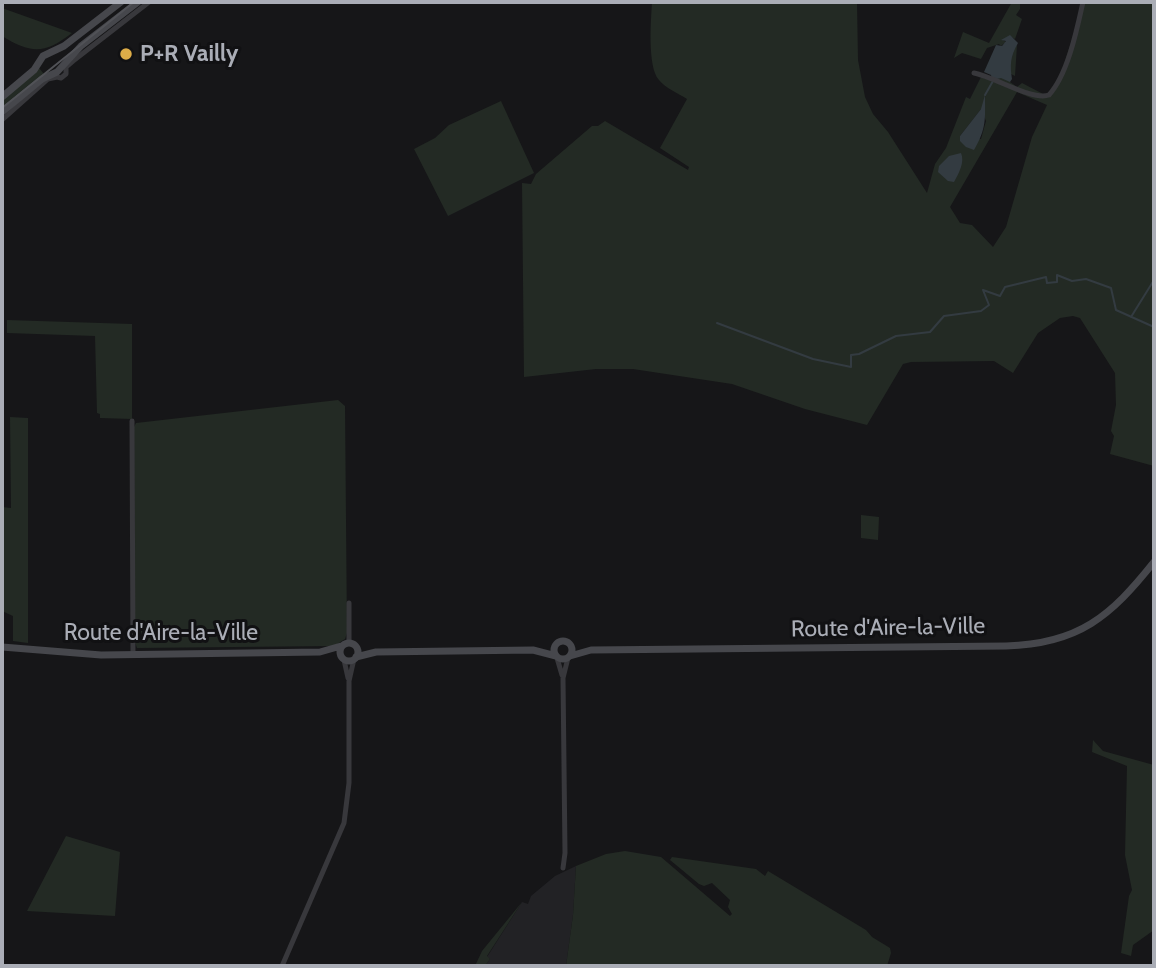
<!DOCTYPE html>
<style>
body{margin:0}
#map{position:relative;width:1156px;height:968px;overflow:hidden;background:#161618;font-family:Cabin,sans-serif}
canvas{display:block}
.frame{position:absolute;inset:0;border:4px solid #aaadb6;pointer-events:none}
</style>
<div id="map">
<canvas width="1156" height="968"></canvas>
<div class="frame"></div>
</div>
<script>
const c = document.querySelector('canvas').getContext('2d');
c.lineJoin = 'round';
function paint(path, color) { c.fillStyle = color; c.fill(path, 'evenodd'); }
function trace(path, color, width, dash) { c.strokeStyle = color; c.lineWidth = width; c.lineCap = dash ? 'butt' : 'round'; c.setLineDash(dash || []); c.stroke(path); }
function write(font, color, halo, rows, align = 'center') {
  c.font = font + ' Cabin,sans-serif'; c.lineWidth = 6; c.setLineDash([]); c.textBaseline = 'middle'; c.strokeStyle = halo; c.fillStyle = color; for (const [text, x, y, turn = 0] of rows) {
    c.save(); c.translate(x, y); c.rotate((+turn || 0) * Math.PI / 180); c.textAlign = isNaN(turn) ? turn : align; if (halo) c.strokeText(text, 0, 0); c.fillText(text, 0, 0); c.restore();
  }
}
paint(new Path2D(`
 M576 866 573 915 566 966H485L490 959 487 957 522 902 528 904 531 896 555 876Z`), '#222225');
paint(new Path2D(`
 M652 2H857L858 60 865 97 873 114 888 132 927 193 935 164 946 148 966 97 970 99 981 77 993 81 1003 61 1017 45 1015 76 1011 74 1010 82 1017 87 1022 83 1045 95 1056 89 1084 2H1154V466L1110 454 1114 436 1111 431 1116 405 1115 373 1080 318 1073 316 1060 318 1038 333 1013 373 994 361 911 362 903 364 867 425 805 409 732 384 633 369H596L524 377 522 183 531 184 536 174 592 126H598L605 121 688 170 689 167 660 148 687 99C678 93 665 88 659 80 647 67 651 19 652 2ZM1017 92 1047 105 1032 137 1006 227 993 247 972 225 960 223 950 207ZM981 109 986 121 981 139 960 136Z
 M1012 2H1020V9L1016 15 1022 19 1015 39 1011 37 1003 40 1006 42 1001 46 999 44 987 48 981 59 962 53 954 58 963 32 989 43Z
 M2 8 72 33C45 54 31 54 2 36Z
 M39 68 44 74 2 110V100Z
 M501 101 534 173 448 216 414 149 435 138 449 125Z
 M7 320 132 324V419L100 418V414L97 413 95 336 7 333Z
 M338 400 345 406 347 633 345 639 334 646 137 648 135 642 134 427 136 423Z
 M10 417 28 418V643L13 641V616L2 611V507L11 508Z
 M861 515 879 517 878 540 861 538Z
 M1093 740 1103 751 1154 765V930L1133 945 1131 956 1121 953 1129 896 1132 890 1125 855 1127 766 1092 752Z
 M66 836 120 852 115 916 27 911Z
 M625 851 661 857 730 916 732 914 728 907 730 900 712 883 704 886 699 884 670 860 672 857 756 869 765 876 768 871 866 930 872 937 890 948 891 953 887 966H566L573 915 576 866 606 854Z
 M522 902 487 956 490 959 485 966H475L482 951Z`), '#232a24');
paint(new Path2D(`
 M1010 35 1018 43C1010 57 1010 65 1012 79L1010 82 1001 78 992 80 991 75 984 72 996 45 1002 46 1006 41 1001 40Z
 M985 95C985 118 987 128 974 150L966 147 960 141V136L981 109Z
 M961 153C965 162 959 173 954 182L948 181 938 172 939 166 949 156Z`), '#333b41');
trace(new Path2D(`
 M985 95 993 81
 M1131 317 1154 280
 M717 323 813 359 851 367V355L859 354 896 336 930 332 944 316 981 311 989 305 983 290 1000 296 1005 287 1046 277 1047 283 1057 282V275L1072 281 1086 279 1111 288 1116 310 1154 327`), '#333b41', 2);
trace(new Path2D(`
 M974 73C995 77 1032 101 1049 95 1068 74 1077 29 1083 2
 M2 120 48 79 57 77 61 78 66 74V67L73 61 149 2
 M132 421 133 655
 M349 603V642
 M557 658 562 675
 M344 660 348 678
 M563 868 565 853 563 678 568 658
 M282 966 344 823 349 783V681L354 659`), '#38383c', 5);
trace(new Path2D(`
 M2 97 34 70 43 56 64 46 121 2
 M2 112 42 79 57 72 81 46 138 2
 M554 650a9 9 0 1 1 18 0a9 9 0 1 1-18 0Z
 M340 652a9 9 0 1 1 18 0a9 9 0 1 1-18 0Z
 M2 647 101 655 320 652 341 646
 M570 656 591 650 1006 646C1079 644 1111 616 1154 562
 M356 657 376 652 533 650 556 656`), '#46474c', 7);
trace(new Path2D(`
 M2 108 134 2`), '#515257', 2);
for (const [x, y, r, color] of [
 [126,54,7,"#dead48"]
]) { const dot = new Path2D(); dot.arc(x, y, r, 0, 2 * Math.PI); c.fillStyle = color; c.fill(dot); trace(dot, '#111113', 2.5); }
write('bold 23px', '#aaadb6', '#111113', [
 ["P+R Vailly",140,54]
], 'left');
write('23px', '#aaadb6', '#111113', [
 ["Route d'Aire-la-Ville",888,628,-1],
 ["Route d'Aire-la-Ville",161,633]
]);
</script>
